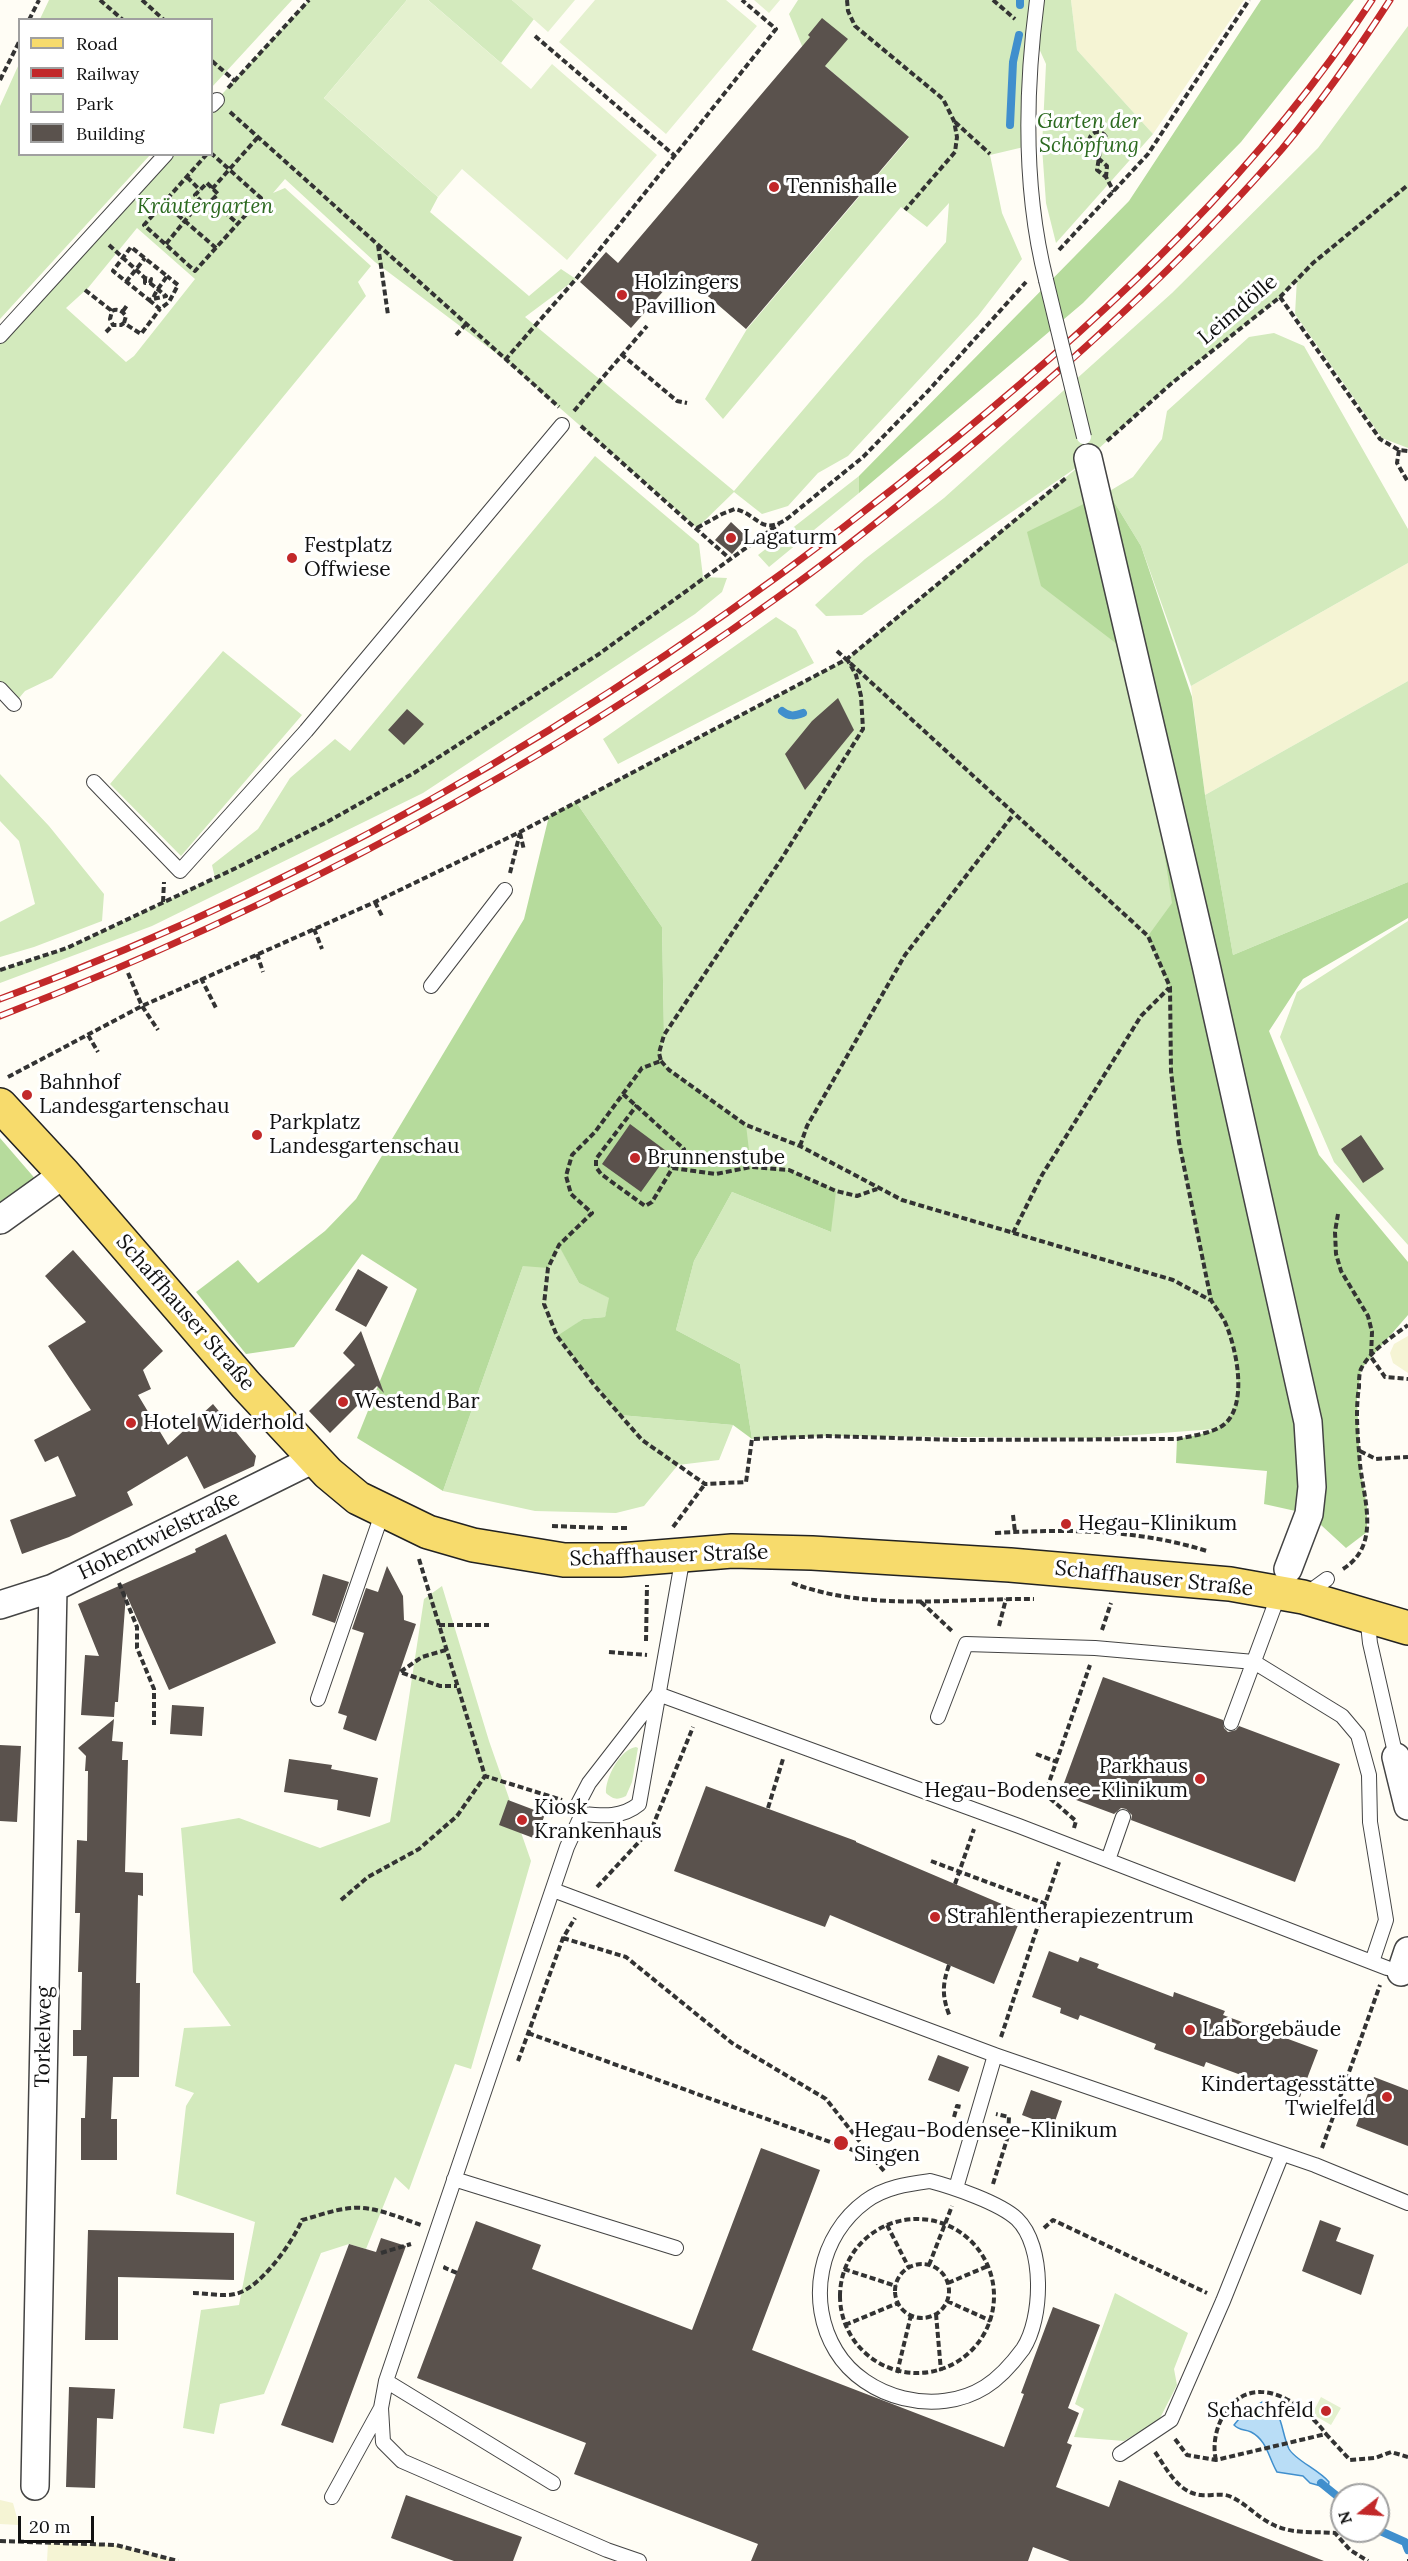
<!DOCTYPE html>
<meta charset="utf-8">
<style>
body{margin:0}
#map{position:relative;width:1408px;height:2561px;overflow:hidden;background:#fffdf5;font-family:Lora,serif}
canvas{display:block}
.legend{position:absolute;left:18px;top:18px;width:195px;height:138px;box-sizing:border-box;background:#fff;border:2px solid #a0a0a0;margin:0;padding:8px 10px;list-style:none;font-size:18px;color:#111}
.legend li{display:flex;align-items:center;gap:12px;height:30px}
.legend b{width:30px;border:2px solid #a0a0a0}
.north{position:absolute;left:1330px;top:2483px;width:60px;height:60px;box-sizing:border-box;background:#fff;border:2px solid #a0a0a0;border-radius:50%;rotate:253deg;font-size:16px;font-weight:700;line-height:24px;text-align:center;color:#111}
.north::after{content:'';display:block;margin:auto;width:21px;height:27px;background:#c22829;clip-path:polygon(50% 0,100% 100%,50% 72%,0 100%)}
.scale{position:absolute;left:18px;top:2516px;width:76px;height:27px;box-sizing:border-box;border:3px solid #111;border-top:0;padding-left:8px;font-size:18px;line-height:21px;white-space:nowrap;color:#111;-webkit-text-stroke:4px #fff;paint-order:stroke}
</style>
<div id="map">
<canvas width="1408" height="2561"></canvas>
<ul class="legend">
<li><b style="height:8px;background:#f7db6c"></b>Road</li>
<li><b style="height:8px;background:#c22829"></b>Railway</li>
<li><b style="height:16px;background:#d3eabd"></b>Park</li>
<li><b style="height:16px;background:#5a524d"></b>Building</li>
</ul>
<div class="north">N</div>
<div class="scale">20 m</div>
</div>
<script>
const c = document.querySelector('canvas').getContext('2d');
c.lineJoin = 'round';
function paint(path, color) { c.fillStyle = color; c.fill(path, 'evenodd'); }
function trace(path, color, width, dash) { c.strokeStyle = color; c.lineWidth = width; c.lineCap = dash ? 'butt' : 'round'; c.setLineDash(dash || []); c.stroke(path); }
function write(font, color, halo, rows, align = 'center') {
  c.font = font + ' Lora,serif'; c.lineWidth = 6; c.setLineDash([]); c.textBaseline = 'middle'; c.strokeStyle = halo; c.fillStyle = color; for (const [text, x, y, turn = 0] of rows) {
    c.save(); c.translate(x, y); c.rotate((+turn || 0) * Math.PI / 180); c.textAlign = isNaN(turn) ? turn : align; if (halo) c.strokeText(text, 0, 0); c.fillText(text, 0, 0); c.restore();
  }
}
paint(new Path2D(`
 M1071 0H1244L1153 134 1077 50Z
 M1408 563V681L1205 795 1191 686Z
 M1408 1336V1373L1393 1363 1390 1353 1394 1344Z
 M0 2500 13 2503 19 2525 0 2524Z
 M48 2543 116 2545 178 2561H47Z`), '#f5f4d4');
paint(new Path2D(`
 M49 0H292L212 87V20L40 19Z
 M309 0H407L324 98 438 197 430 212 529 296 561 269 576 279 525 317 734 491 946 242 949 203 927 227 901 207 723 419 705 399 747 329 909 138 802 46 789 14 798 0H1071L1077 50 1153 134 1056 243 1046 203 1042 147 1046 64 1033 35 1028 146 990 155 1002 213 1022 259 978 316 848 456 818 473 788 506 762 514 734 492 697 528 505 360 375 262 285 179 273 193 285 188 371 266 358 282 366 296 52 678 25 691 14 704 0 689V336L166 155 212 154V105ZM137 228 195 279 134 356 126 362 66 308 88 288Z
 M428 0H512L534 19 501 63Z
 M1408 26V448L1382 438 1295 314 1297 279 1280 297 1172 383 1088 458 1308 1422 1095 1438 827 1436 752 1439 740 1364 676 1330 694 1261 732 1192 831 1232 789 1170 751 1167 661 1061 659 1053 664 1034 662 927 576 802 847 659 1083 463 862 615 826 616 815 605 865 559 944 498 1172 293 1318 148Z
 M19 64 20 154 150 155 0 319V106Z
 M1274 333 1304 346 1408 529V563L1191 686 1141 546 1108 492 1133 477 1162 439 1167 411 1249 337Z
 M595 456 699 544 703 577 727 578 722 592 695 614 423 793 152 926 0 983V970L67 948 215 878 212 865 258 829 290 778 335 739 350 751Z
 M859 476V493L769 567 758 555Z
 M776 617 796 630 814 663 618 764 603 739Z
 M223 651 302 715 181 856 110 784Z
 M1408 681V882L1233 955 1205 795Z
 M0 774 49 826 104 894 102 921 34 947 0 957V922L35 904 19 841 0 821Z
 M1408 921V1245L1334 1162 1280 1037 1297 992Z
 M559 1245 579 1283 610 1298 605 1317 583 1319 558 1337 620 1415 733 1425 719 1460 678 1465 644 1506 616 1513 535 1511 443 1491 523 1266Z
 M442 1586 489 1741 531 1861 471 2069 455 2064 409 2190 395 2177 366 2249 349 2244 321 2253 264 2394 220 2404 214 2434 183 2428 201 2310 239 2305 255 2222 176 2194 186 2106 194 2093 175 2086 184 2028 231 2026 193 1972 181 1828 239 1818 320 1848 390 1822 424 1599Z
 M636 1747 638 1748 632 1782 626 1796C617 1800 614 1800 606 1793 605 1779 620 1749 636 1747Z
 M1115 2293 1188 2333 1174 2369 1177 2385 1159 2420 1124 2441 1074 2437 1084 2409 1075 2404Z`), '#d3eabd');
paint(new Path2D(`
 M1261 0H1354L1241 142 1083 303 859 493V476L1129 201Z
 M1108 492 1141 546 1192 697 1205 795 1233 955 1408 882V918L1303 979 1269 1031 1319 1155 1408 1262V1315L1361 1369 1357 1400 1360 1466 1367 1507V1532L1346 1548 1309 1514 1264 1504 1267 1471 1176 1463 1177 1439C1191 1436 1209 1434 1222 1426 1250 1407 1236 1345 1224 1320 1220 1313 1215 1307 1211 1300L1179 1142 1171 1071 1170 987 1148 936 1172 903 1134 657 1041 586 1027 532Z
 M576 802 662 927 664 1035 659 1053 661 1061 669 1070 746 1125 751 1167 789 1170 836 1191 831 1232 732 1192 694 1261 676 1330 740 1364 752 1439 733 1425 620 1415 557 1336 583 1319 605 1317 609 1298 579 1283 559 1246 548 1268 523 1266 443 1491 357 1438 417 1289 362 1254 294 1347 246 1354 196 1292 238 1260 258 1283 325 1231 356 1199 524 919 549 816Z
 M0 1138 44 1189 0 1219Z`), '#b6db9c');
paint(new Path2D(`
 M407 0H428L531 89 552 64 657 155 567 260 462 169 438 197 324 98Z
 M512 0H575L548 32Z
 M595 0H726L757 26 666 134 559 42Z
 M754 0H780L769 13Z
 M1321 2397 1341 2408 1331 2425 1312 2414Z`), '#e4f1cf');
const water = new Path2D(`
 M1264 2401C1283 2408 1281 2433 1289 2449 1295 2460 1319 2470 1329 2482L1328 2488 1310 2483 1303 2476 1277 2472C1269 2459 1267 2440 1251 2432 1244 2429 1240 2431 1234 2425L1243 2414Z`);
paint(water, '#b9ddf6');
trace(water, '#408fcd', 1.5);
trace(new Path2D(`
 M1020 5V0
 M1010 125 1013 62 1019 35
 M782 711C789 717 795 716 803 713
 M1321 2483 1342 2500
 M1378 2530 1405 2542 1408 2550`), '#408fcd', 8);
paint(new Path2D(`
 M822 18 848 39 825 66 909 137 746 329 680 272 631 328 580 282 606 252 618 263 810 37 808 35Z
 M731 522 747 537 732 554 715 540Z
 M838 698 854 730 805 790 785 754 812 721Z
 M407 709 424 724 404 745 388 730Z
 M630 1124 669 1153 641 1192 602 1164Z
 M1361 1135 1384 1169 1363 1183 1341 1149Z
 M73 1250 163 1351 143 1370 151 1389 138 1395 168 1445 213 1404 256 1456 254 1466 204 1489 187 1456 127 1492 133 1505 69 1537 22 1554 10 1520 76 1496 58 1456 45 1462 34 1440 91 1410 48 1346 86 1322 45 1276Z
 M358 1269 388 1287 366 1327 335 1310Z
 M361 1331 384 1393 377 1386 330 1433 309 1411 355 1365 343 1353Z
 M226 1534 276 1643 169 1690 126 1594 118 1702H115L114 1717 81 1715 85 1655 99 1656 78 1604 196 1552 195 1549Z
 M387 1566 403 1596 404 1620 416 1624 376 1741 343 1729 347 1716 338 1713 364 1633 352 1629 366 1588 378 1592Z
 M323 1574 349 1582 335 1623 312 1615Z
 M1103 1677 1223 1720 1224 1728 1228 1732 1236 1730 1239 1726 1340 1764 1295 1882 1131 1820 1132 1815 1126 1809 1121 1808 1114 1814 1060 1794Z
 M172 1705 204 1707 202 1736 170 1734Z
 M114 1719 112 1741 123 1742 122 1760H128L125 1872 143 1873V1896L138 1895 136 1983H140L139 2077H113L111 2119H117V2160H81V2118H85L87 2056H73V2030H81L82 1972H78L80 1913H75L77 1840 87 1841 88 1771H85L86 1756 78 1748Z
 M0 1745 21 1746 17 1822 0 1821Z
 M289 1759 332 1765 331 1769 378 1778 370 1817 337 1810 338 1800 284 1792Z
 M706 1786 856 1841V1842L1023 1913 994 1984 830 1915 825 1927 674 1871Z
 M508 1800 545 1814 536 1839 499 1825Z
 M1049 1951 1078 1962 1080 1957 1099 1964 1097 1968 1173 1997 1174 1992 1225 2011 1223 2015 1318 2050 1300 2097 1206 2062 1204 2067 1154 2049 1156 2044 1080 2015 1078 2020 1060 2013 1061 2008 1032 1997Z
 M938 2055 969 2067 959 2092 928 2080Z
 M1374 2077 1408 2090V2146L1356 2126Z
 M1031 2090 1062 2101 1053 2127 1022 2115Z
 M761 2148 820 2170 752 2350 1004 2447 1024 2394 1021 2393 1053 2307 1100 2325 1068 2408 1079 2413 1067 2443 1072 2445 1056 2487 1109 2507 1119 2480 1324 2561H1070L1033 2547 1028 2561H751L758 2544 574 2474 586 2443 417 2378 476 2221 541 2245 532 2269 692 2330Z
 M1320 2220 1341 2228 1336 2241 1374 2255 1361 2295 1302 2271Z
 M88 2230 234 2233V2280L118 2277V2340H85Z
 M381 2238 406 2246 333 2443 281 2425 349 2244 376 2252Z
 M69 2387 115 2389 113 2419 97 2418 95 2488 66 2487Z
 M406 2495 522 2537 513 2561H454L391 2538Z`), '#5a524d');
const service = new Path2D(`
 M1037 0C1025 92 1023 189 1046 280
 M212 105 217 100
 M0 336 166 154
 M0 689 14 704
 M94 782 180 871 306 731 562 425
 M431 986 505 890
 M1305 1595 1327 1579
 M1367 1615 1370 1643 1396 1757
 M658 1694 1019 1826 1387 1968
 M318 1699 383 1511
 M938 1717 966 1644 1095 1648 1254 1662 1342 1716 1358 1735 1369 1775 1370 1822 1386 1920 1372 1962
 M1231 1723 1280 1591
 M582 1814C603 1816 622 1818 639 1804L683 1556
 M1108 1860 1123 1817
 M553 1890 995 2055 1315 2165 1408 2203
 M454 2179 676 2248
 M930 2181C953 2187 1000 2203 1017 2219 1045 2246 1043 2319 1023 2349 1012 2364 1001 2377 985 2387 937 2417 865 2399 836 2351 806 2302 819 2235 866 2201 885 2187 908 2184 930 2181Z
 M956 2188 995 2055
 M386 2381 553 2483
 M381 2408 383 2442 402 2461 607 2550 639 2561
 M1120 2454 1171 2420 1223 2301 1282 2154
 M332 2497 381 2408 386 2381 567 1847 582 1814 578 1804 589 1783 658 1694`);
const minor = new Path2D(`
 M1088 458 1206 965 1308 1422 1312 1487 1309 1514 1288 1569
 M0 1220 64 1174
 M0 1605 53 1588 314 1459
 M1396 1757 1408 1806
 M1401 1972 1408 1951
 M35 2486 53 1588`);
const primary = new Path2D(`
 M0 1105 64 1174 246 1385 328 1473 358 1498 428 1532 473 1545 564 1560H620L732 1551 812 1553 1010 1565 1230 1584 1303 1597 1408 1628`);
trace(service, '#444', 16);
trace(minor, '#444', 30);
trace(primary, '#222', 36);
trace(new Path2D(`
 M100 0 123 20
 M142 0 164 20
 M847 0 848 11 855 26 943 99 954 121 957 137 955 152 905 210
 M993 0 1015 19
 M29 20 39 0
 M535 36 675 156
 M212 61 235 81
 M0 80 20 40
 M228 88 309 0
 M230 112 559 407
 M955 122 990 154
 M1089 141a9 9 0 1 1 18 0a9 9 0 1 1-18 0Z
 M1100 151 1097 170 1106 177 1114 192
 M207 154 144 225 195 271 261 198 212 154
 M1098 158 1107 166 1106 177
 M187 177 200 190
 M212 189 258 137
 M212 200 218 194 207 183 195 195 206 206 212 200 239 225
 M164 203 216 248
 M166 244 201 201
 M109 245 145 278 151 279 150 283H145V278
 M378 245 388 315
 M1059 250 1148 154 1249 0
 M126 282 145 258
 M150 283 166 296 153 299C155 291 163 283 167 276L131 247 113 271 149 300 153 299
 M85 290 112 311
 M1280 297 1380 439 1399 450 1408 451
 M149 300 160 309 169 302 178 285 167 276
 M123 311 128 304
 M124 323 126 316C122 311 118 308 112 311L110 319 113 325H121L124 323 141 334 160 309
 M106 332 113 325
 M456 335 466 324
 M621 354 677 401 687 403
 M505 360 576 279 776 29 742 0
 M574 411 647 326
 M581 426 730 559
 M1107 441 1172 383 1280 297 1313 263 1408 185
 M1399 450 1397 463 1408 482
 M697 528 722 514 735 509C758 514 761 537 788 518L863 457 928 391 1026 282
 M837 651 1148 936 1170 987 1171 1071 1179 1142 1211 1300C1215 1307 1220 1313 1224 1320 1236 1345 1250 1407 1222 1426 1209 1434 1191 1436 1177 1439L959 1440 827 1436 752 1439 746 1482 705 1484 642 1440 594 1385 557 1336 544 1304 548 1268 559 1245 592 1213 571 1194 566 1176 572 1155 595 1132 642 1068 661 1061 659 1053 664 1035 782 858 863 729 861 696 856 675 847 659
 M520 833 524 850
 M510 873 520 833
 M163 902 164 882
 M375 902 382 916
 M314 929 322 949
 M257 954 263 972
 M0 970 67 948 236 868 327 822 414 773 599 654 779 524
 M128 973 142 1006 158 1030
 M201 978 216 1008
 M88 1035 98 1052
 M661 1061 669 1070 746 1125 800 1146 902 1200 1173 1280 1210 1300
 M8 1077 142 1006 375 902 520 832 847 659 1066 478
 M623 1094 684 1149 652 1202 645 1206 601 1174 596 1167V1159L637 1105
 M800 1146 807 1126 905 955 1013 815
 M665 1163 672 1168 716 1174 751 1167 789 1170 836 1191 857 1196 877 1189
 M1338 1214 1335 1232 1336 1254 1341 1271 1368 1316 1372 1332 1371 1357 1385 1377 1408 1379
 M1013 1233 1042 1175 1141 1016 1169 988
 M1360 1451 1376 1459 1408 1457
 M1013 1515 1015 1532
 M552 1526 604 1528
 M673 1527 705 1484
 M612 1528H628
 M995 1533C1069 1529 1136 1529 1207 1551
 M419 1559 485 1776 562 1800
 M1343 1569C1381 1545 1364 1501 1360 1464 1358 1439 1355 1412 1359 1387 1359 1381 1359 1373 1361 1369 1370 1351 1393 1336 1408 1325
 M119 1583 137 1627V1648L154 1689V1725
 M792 1583C870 1612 953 1598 1034 1599
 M921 1602 952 1631
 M439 1625H489
 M999 1626 1006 1599
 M1102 1630 1111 1603
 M646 1641 647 1585
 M446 1650 422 1657 400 1672 440 1686H457
 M609 1652 647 1655
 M1036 1754 1057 1762
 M768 1808 783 1759
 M1074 1828 1076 1821 1045 1794 1090 1665
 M931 1861 1046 1904
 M955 1884 974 1829
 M597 1887 652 1828 693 1727
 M341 1900 368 1877 419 1849 457 1816 485 1776
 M563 1938 626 1957 732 2043 826 2099 872 2157
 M949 1965C942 1985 942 1997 950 2017
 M528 2033 872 2157 885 2172
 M1001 2037 1059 1862
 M518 2061 563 1938 575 1918
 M954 2117 957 2106 962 2107
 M1322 2148 1380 1985
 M993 2184 1008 2136 1009 2117 996 2114
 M840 2296a77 77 0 1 1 154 0a77 77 0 1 1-154 0Z
 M887 2225 909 2268
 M1044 2228 1053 2220 1207 2293
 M381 2253 411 2244
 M895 2291a27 27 0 1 1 54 0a27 27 0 1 1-54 0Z
 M929 2265 952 2206
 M446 2266 445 2268 457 2273
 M844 2269 896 2286
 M948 2283 988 2266
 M193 2293C206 2293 223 2297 235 2294 260 2289 292 2243 302 2220 318 2216 335 2209 352 2208 375 2206 400 2218 421 2225
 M947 2301 991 2321
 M936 2314 941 2371
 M845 2325 898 2303
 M897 2373 911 2315
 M1175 2439 1187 2455 1216 2460 1326 2434 1350 2460 1375 2458 1391 2452 1408 2457
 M1155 2452C1167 2469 1178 2493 1201 2495 1210 2496 1221 2493 1229 2496 1244 2502 1254 2514 1268 2522 1290 2535 1310 2531 1335 2533L1350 2550 1368 2561
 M1216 2460C1209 2432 1228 2391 1261 2392 1286 2392 1313 2416 1326 2434
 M0 2541 116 2545 178 2561
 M1407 2561H1408`), '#333', 4, [6, 3]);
trace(service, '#fff', 14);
trace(minor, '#fff', 27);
trace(primary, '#f7db6c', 33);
const rail = new Path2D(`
 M0 999C349 870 670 674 957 437 1112 310 1262 169 1372 0
 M0 1016C276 909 538 770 778 597 847 548 913 494 978 440 1086 350 1190 255 1282 149 1321 102 1357 51 1390 0`);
trace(rail, '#c22829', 7);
trace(rail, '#fff', 4.5, [14]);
const serviceBridge = new Path2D(`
 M1046 280 1084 437`);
trace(serviceBridge, '#444', 16, []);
trace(serviceBridge, '#fff', 14);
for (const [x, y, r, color] of [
 [774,187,6,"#c22829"],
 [622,295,6,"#c22829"],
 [731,538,6,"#c22829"],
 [292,558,6,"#c22829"],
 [27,1095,6,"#c22829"],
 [257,1135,6,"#c22829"],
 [635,1158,6,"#c22829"],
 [343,1402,6,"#c22829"],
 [131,1423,6,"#c22829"],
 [1066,1524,6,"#c22829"],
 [1200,1779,6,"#c22829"],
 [522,1820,6,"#c22829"],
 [935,1917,6,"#c22829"],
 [1190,2030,6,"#c22829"],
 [1387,2097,6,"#c22829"],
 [841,2143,8,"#c22829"],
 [1326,2411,6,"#c22829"]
]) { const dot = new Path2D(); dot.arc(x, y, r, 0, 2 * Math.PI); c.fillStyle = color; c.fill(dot); trace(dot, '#fff', 2); }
write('italic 21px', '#2c6a20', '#fff', [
 ["Garten der",1089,122],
 ["Schöpfung",1089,146],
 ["Kräutergarten",205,207]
]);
write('21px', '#111', '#fff', [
 ["Tennishalle",786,187],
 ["Holzingers",634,283],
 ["Pavillion",634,307],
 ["Lagaturm",743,538],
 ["Festplatz",304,546],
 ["Offwiese",304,570],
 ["Bahnhof",39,1083],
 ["Landesgartenschau",39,1107],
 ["Parkplatz",269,1123],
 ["Landesgartenschau",269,1147],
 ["Brunnenstube",647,1158],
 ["Westend Bar",355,1402],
 ["Hotel Widerhold",143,1423],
 ["Hegau-Klinikum",1078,1524],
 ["Parkhaus",1188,1767,"right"],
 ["Hegau-Bodensee-Klinikum",1188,1791,"right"],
 ["Kiosk",534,1808],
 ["Krankenhaus",534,1832],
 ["Strahlentherapiezentrum",947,1917],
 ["Laborgebäude",1202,2030],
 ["Kindertagesstätte",1375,2085,"right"],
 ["Twielfeld",1375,2109,"right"],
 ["Hegau-Bodensee-Klinikum",854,2131],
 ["Singen",854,2155],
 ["Schachfeld",1314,2411,"right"]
], 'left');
write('21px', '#111', '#fff', [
 ["Leimdölle",1238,310,-40],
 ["Schaffhauser Straße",185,1313,49],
 ["Hohentwielstraße",159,1536,-26],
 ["Schaffhauser Straße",669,1556,-2],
 ["Schaffhauser Straße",1154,1579,6],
 ["Torkelweg",44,2037,-89]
]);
</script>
